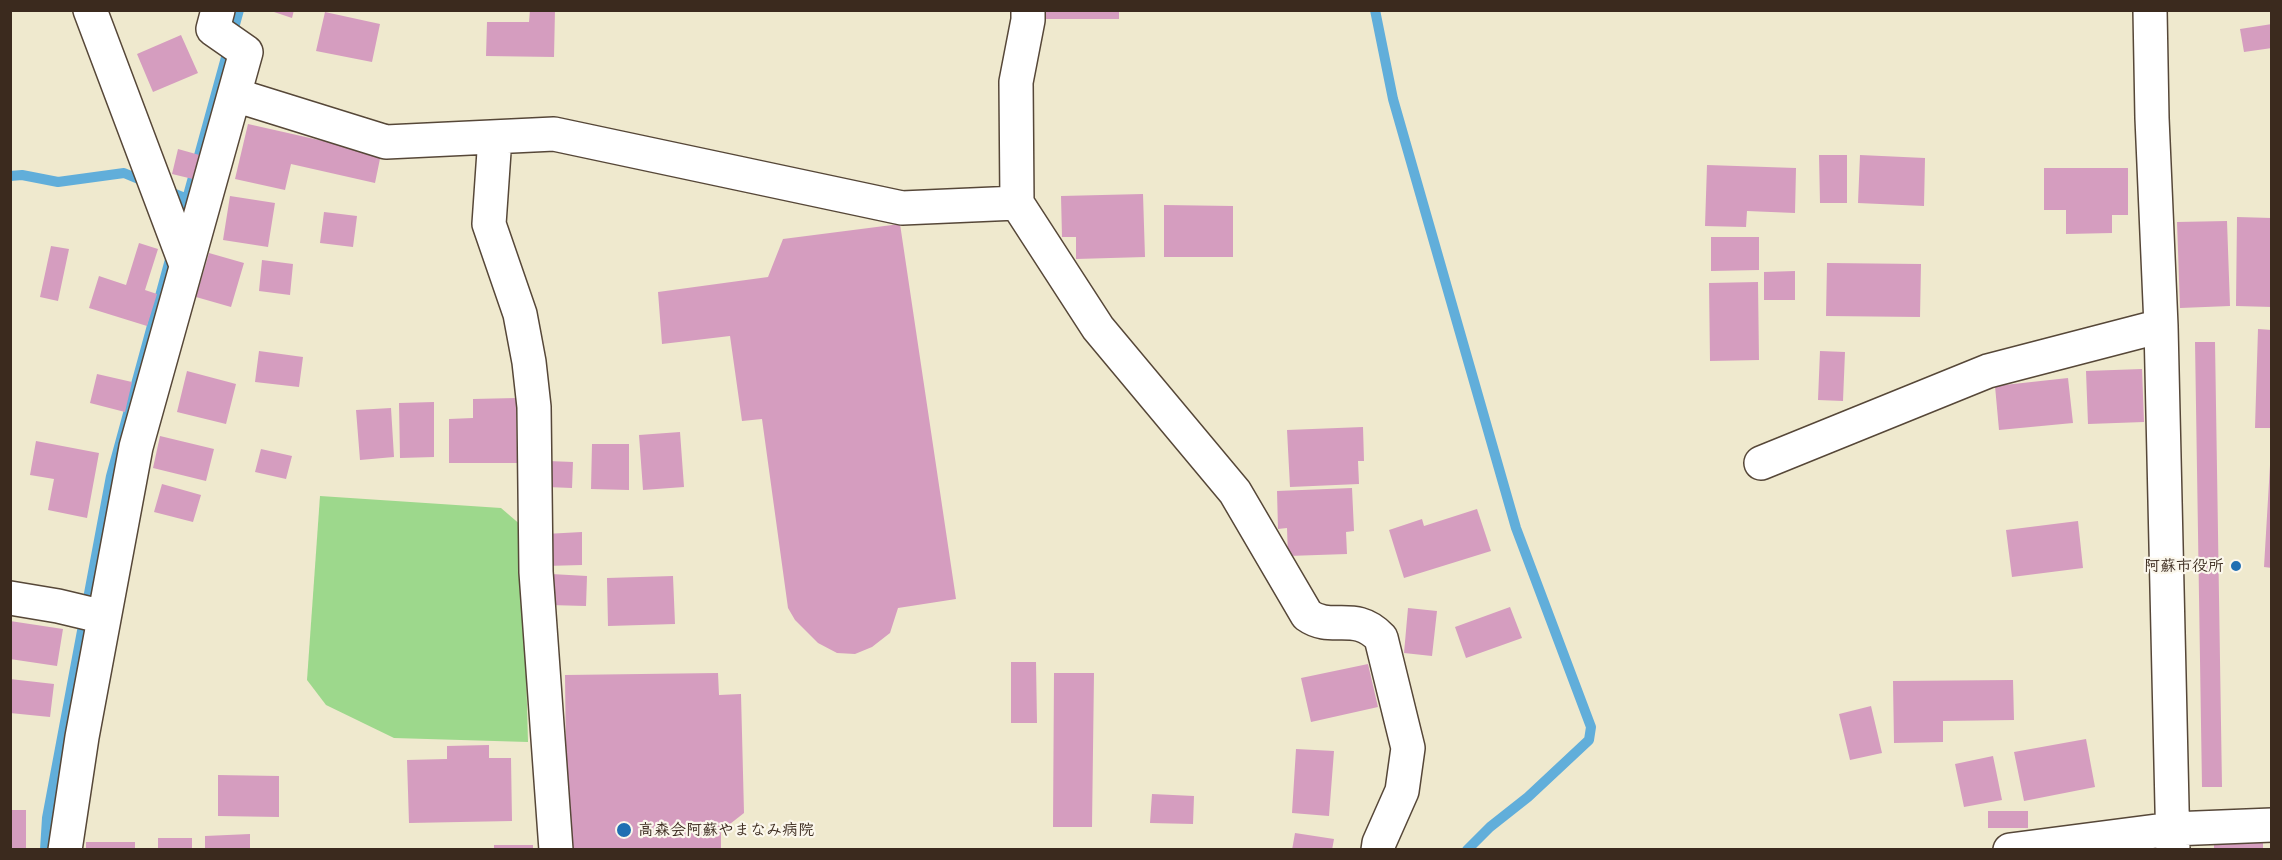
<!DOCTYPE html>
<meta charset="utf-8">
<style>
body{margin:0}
#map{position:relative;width:2282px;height:860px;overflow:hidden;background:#efe9ce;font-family:Delius,sans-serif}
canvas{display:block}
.frame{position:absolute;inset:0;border:12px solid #3b2a1e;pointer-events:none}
</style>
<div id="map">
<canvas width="2282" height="860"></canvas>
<div class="frame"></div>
</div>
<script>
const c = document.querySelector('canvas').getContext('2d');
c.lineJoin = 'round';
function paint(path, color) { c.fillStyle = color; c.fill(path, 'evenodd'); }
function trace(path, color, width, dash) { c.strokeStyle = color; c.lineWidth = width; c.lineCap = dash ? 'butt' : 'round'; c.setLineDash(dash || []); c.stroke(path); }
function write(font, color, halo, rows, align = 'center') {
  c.font = font + ' Delius,"Klee One",sans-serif'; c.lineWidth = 4.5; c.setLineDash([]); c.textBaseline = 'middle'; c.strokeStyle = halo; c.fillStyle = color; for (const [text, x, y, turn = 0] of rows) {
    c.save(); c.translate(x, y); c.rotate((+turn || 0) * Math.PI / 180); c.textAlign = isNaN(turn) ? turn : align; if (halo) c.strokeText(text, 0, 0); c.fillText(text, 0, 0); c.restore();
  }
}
paint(new Path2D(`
 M320 496 501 508 522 526 528 742 394 738 326 705 307 680Z`), '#9dd88c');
trace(new Path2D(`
 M1375 10 1393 99 1516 528 1591 727 1589 740 1528 797 1490 827 1467 850
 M10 176 22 175 58 182 124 173 148 183
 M165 190 187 199 239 10
 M179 225 187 199
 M45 850 47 818 111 476 172 252`), '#61aeda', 10);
paint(new Path2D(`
 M268 10H294L292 18Z
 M530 10H555L554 57 486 56 487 22H529Z
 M1038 10H1119V19H1038Z
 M325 12 380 24 372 62 316 51Z
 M2272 24V48L2244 52 2240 29Z
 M181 35 198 73 153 92 137 54Z
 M248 124 381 154 375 183 291 164 285 190 235 179Z
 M178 149 203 156 197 180 172 174Z
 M1819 155H1847V203H1820Z
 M1860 155 1925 158 1924 206 1858 203Z
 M1707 165 1796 168 1795 213 1747 211 1746 227 1705 226Z
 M2044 168H2128V215H2112V233L2066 234V210H2044Z
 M1143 194 1145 257 1076 259V237H1062L1061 196Z
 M230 196 275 203 268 247 223 240Z
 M1164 205 1233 206V257H1164Z
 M324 212 357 216 353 247 320 243Z
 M2237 217 2272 218V307L2236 306Z
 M2227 221 2230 306 2180 308 2177 222Z
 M900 224 956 599 898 608 890 633 872 647 855 654 837 653 818 643 795 620 788 608 762 419 742 421 730 336 662 344 658 292 768 277 783 239Z
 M1711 237H1759V270L1711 271Z
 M139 243 158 249 145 290 157 294 147 326 89 308 99 276 126 285Z
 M51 246 69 249 58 301 40 297Z
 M209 253 244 263 231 307 196 297Z
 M262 260 293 264 290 295 259 291Z
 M1827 263 1921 264 1920 317 1826 316Z
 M1795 271V300H1764V272Z
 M1758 282 1759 360 1710 361 1709 283Z
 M2258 329 2272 330V428H2255Z
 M2195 342H2215L2222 787H2202Z
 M259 351 303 357 299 387 255 382Z
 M1820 351 1845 352 1843 401 1818 400Z
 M2142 369 2144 422 2088 424 2086 371Z
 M187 371 236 384 226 424 177 412Z
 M97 374 132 382 125 412 90 403Z
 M2068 378 2073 423 1999 430 1995 386Z
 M516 398 517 463H449V419L473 418V399Z
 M434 402V457L400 458 399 403Z
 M391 408 394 457 360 460 356 410Z
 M1363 427 1364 461H1358L1359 484 1290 487 1287 430Z
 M680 432 684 487 643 490 639 435Z
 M160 436 214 449 206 481 153 468Z
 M36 441 99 453 87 518 48 510 54 479 30 475Z
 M592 444H629V490L591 489Z
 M261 449 292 456 286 479 255 472Z
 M548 461 573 462 572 488 547 487Z
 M2270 465H2272V568L2264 567Z
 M162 484 201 495 193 522 154 512Z
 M1352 488 1354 531 1346 532 1347 554 1288 556 1287 528 1278 529 1277 491Z
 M1477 509 1491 551 1404 578 1389 530 1422 519 1424 526Z
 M2078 521 2083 568 2012 577 2006 530Z
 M582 532V565L545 566V534Z
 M551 574 587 576 586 606 549 605Z
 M673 576 675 624 608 626 607 578Z
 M1510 607 1522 638 1466 658 1455 627Z
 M1408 608 1437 611 1432 656 1404 653Z
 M10 621 63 629 57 666 10 659Z
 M1011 662H1036L1037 723H1011Z
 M1368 664 1378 707 1311 722 1301 678Z
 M718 673 719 695 741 694 744 813 721 831V850H567L565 675Z
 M1054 673H1094L1092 827H1053Z
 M10 679 54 684 50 717 10 713Z
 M2013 680 2014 720 1943 721V742L1894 743 1893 681Z
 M1871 706 1882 753 1850 760 1839 714Z
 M2086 739 2095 787 2024 801 2014 752Z
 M489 745V758H511L512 821 409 823 407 760 447 759V746Z
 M1296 749 1334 751 1329 816 1292 813Z
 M1993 756 2002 800 1964 807 1955 764Z
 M218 775 279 776V817L218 816Z
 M1152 794 1194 796 1193 824 1150 823Z
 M10 810H26V850H10Z
 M1988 811H2028V828H1988Z
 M1295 833 1334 839 1332 850H1292Z
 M250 834V850H205V836Z
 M158 838H192V850H158Z
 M86 842H135V850H86Z
 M2214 843H2263V850H2214Z
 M494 845H533V850H494Z`), '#d59dbf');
const minor = new Path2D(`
 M90 10 186 265
 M1028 10V20L1016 82 1017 203 1098 328 1235 492 1307 615C1332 633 1355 610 1381 638L1408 748 1402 791 1379 843 1378 850
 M2150 10 2152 118 2161 326 2173 850
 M235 95 386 142 554 134 902 208 1017 203
 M495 137 489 224 520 314 529 362 534 407 536 572 556 850
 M1761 463 1988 371 2161 326
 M10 598 58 606 104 617
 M65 850 82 737 136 447 246 52 213 29 218 10
 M2010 850 2172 829 2272 825`);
trace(minor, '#564738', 36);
trace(minor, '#fff', 33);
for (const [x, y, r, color] of [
 [2236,566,6,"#1f6fb2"],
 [624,830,8,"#1f6fb2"]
]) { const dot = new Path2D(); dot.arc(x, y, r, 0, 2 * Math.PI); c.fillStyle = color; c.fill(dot); trace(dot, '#fbf7ec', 2); }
write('bold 16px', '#3b2a1e', '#fbf7ec', [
 ["阿蘇市役所",2224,566],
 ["高森会阿蘇やまなみ病院",638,830,"left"]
], 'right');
</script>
